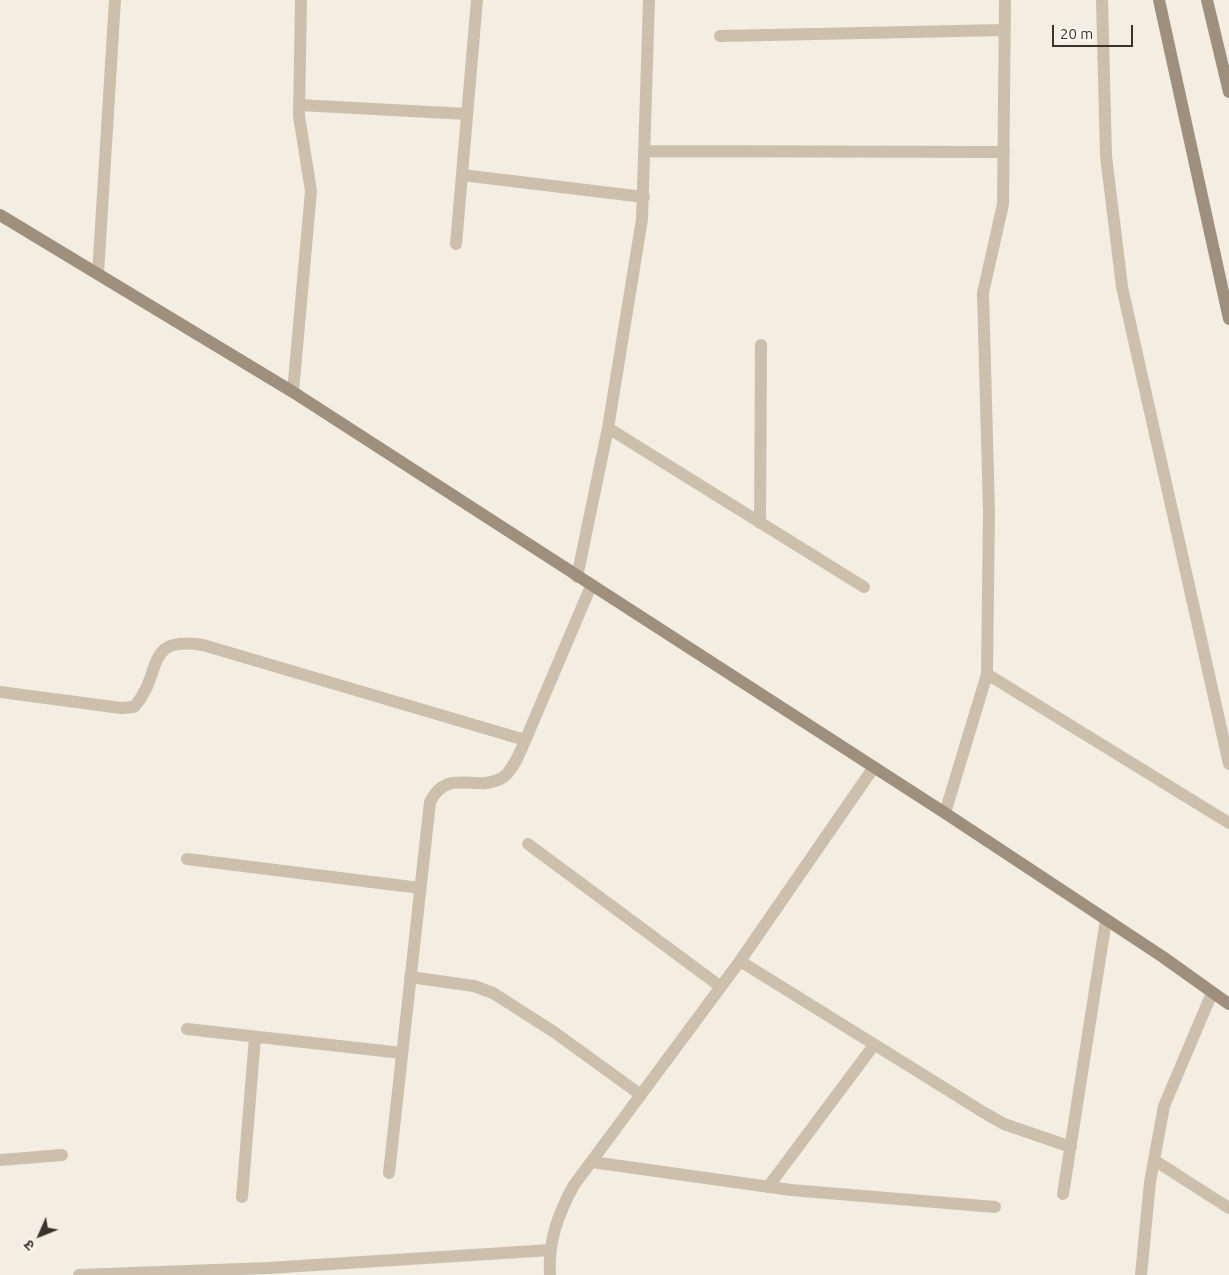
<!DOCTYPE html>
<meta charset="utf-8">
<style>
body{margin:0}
#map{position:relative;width:1229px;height:1275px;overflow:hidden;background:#f3eee1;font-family:Ubuntu,"Noto Sans Devanagari",sans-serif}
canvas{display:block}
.north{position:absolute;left:15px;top:1210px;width:50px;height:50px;-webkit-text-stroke:4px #faf7ee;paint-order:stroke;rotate:226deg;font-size:14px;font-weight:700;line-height:20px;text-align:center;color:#3a332b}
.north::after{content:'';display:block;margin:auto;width:18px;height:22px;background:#3a332b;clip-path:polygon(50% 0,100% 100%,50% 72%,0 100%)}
.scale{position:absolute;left:1052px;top:25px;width:81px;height:22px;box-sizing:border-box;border:2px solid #3a332b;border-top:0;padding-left:6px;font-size:15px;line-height:18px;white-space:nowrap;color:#3a332b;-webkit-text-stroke:4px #faf7ee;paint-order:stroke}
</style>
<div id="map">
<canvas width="1229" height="1275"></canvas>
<div class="north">उ</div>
<div class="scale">20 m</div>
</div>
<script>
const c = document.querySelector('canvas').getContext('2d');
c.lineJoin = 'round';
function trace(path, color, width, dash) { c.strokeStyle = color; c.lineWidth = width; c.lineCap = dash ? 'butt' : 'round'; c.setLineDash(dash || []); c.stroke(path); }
trace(new Path2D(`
 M1102 0 1106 156 1122 287 1229 764
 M720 36 1004 30
 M299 105 467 114
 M645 151 1004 152
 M462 175 644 197
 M456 244 477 0
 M98 274 115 0
 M293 392 311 191 299 116 301 0
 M608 428 864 587
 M760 523 761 345
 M577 577 608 428 642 219 649 0
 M987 674 1229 823
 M0 692 121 708 134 707C164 674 142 635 203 645L525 740
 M945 813 987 674 989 511 983 293 1003 204 1005 0
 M528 844 721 987
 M187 859 420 888
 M740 961 983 1112 1004 1124 1071 1147
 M410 977 474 986 493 993 554 1032 641 1095
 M187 1029 402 1053
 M0 1160 62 1155
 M1154 1160 1229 1208
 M592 1162 791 1190 995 1207
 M389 1173 430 802C447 767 476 793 502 778 512 772 517 758 522 748L591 586
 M768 1187 874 1045
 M1063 1194 1106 920
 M242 1197 255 1037
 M79 1275 268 1268 551 1250
 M550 1275C548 1241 558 1214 574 1185L740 961 874 767
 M1141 1275 1150 1182 1164 1106 1212 993`), '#ccc0ad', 12);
trace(new Path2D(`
 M1159 0 1229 319
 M1207 0 1229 92
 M0 215 293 392 945 813 1163 957 1229 1004`), '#9f907e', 12);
</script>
